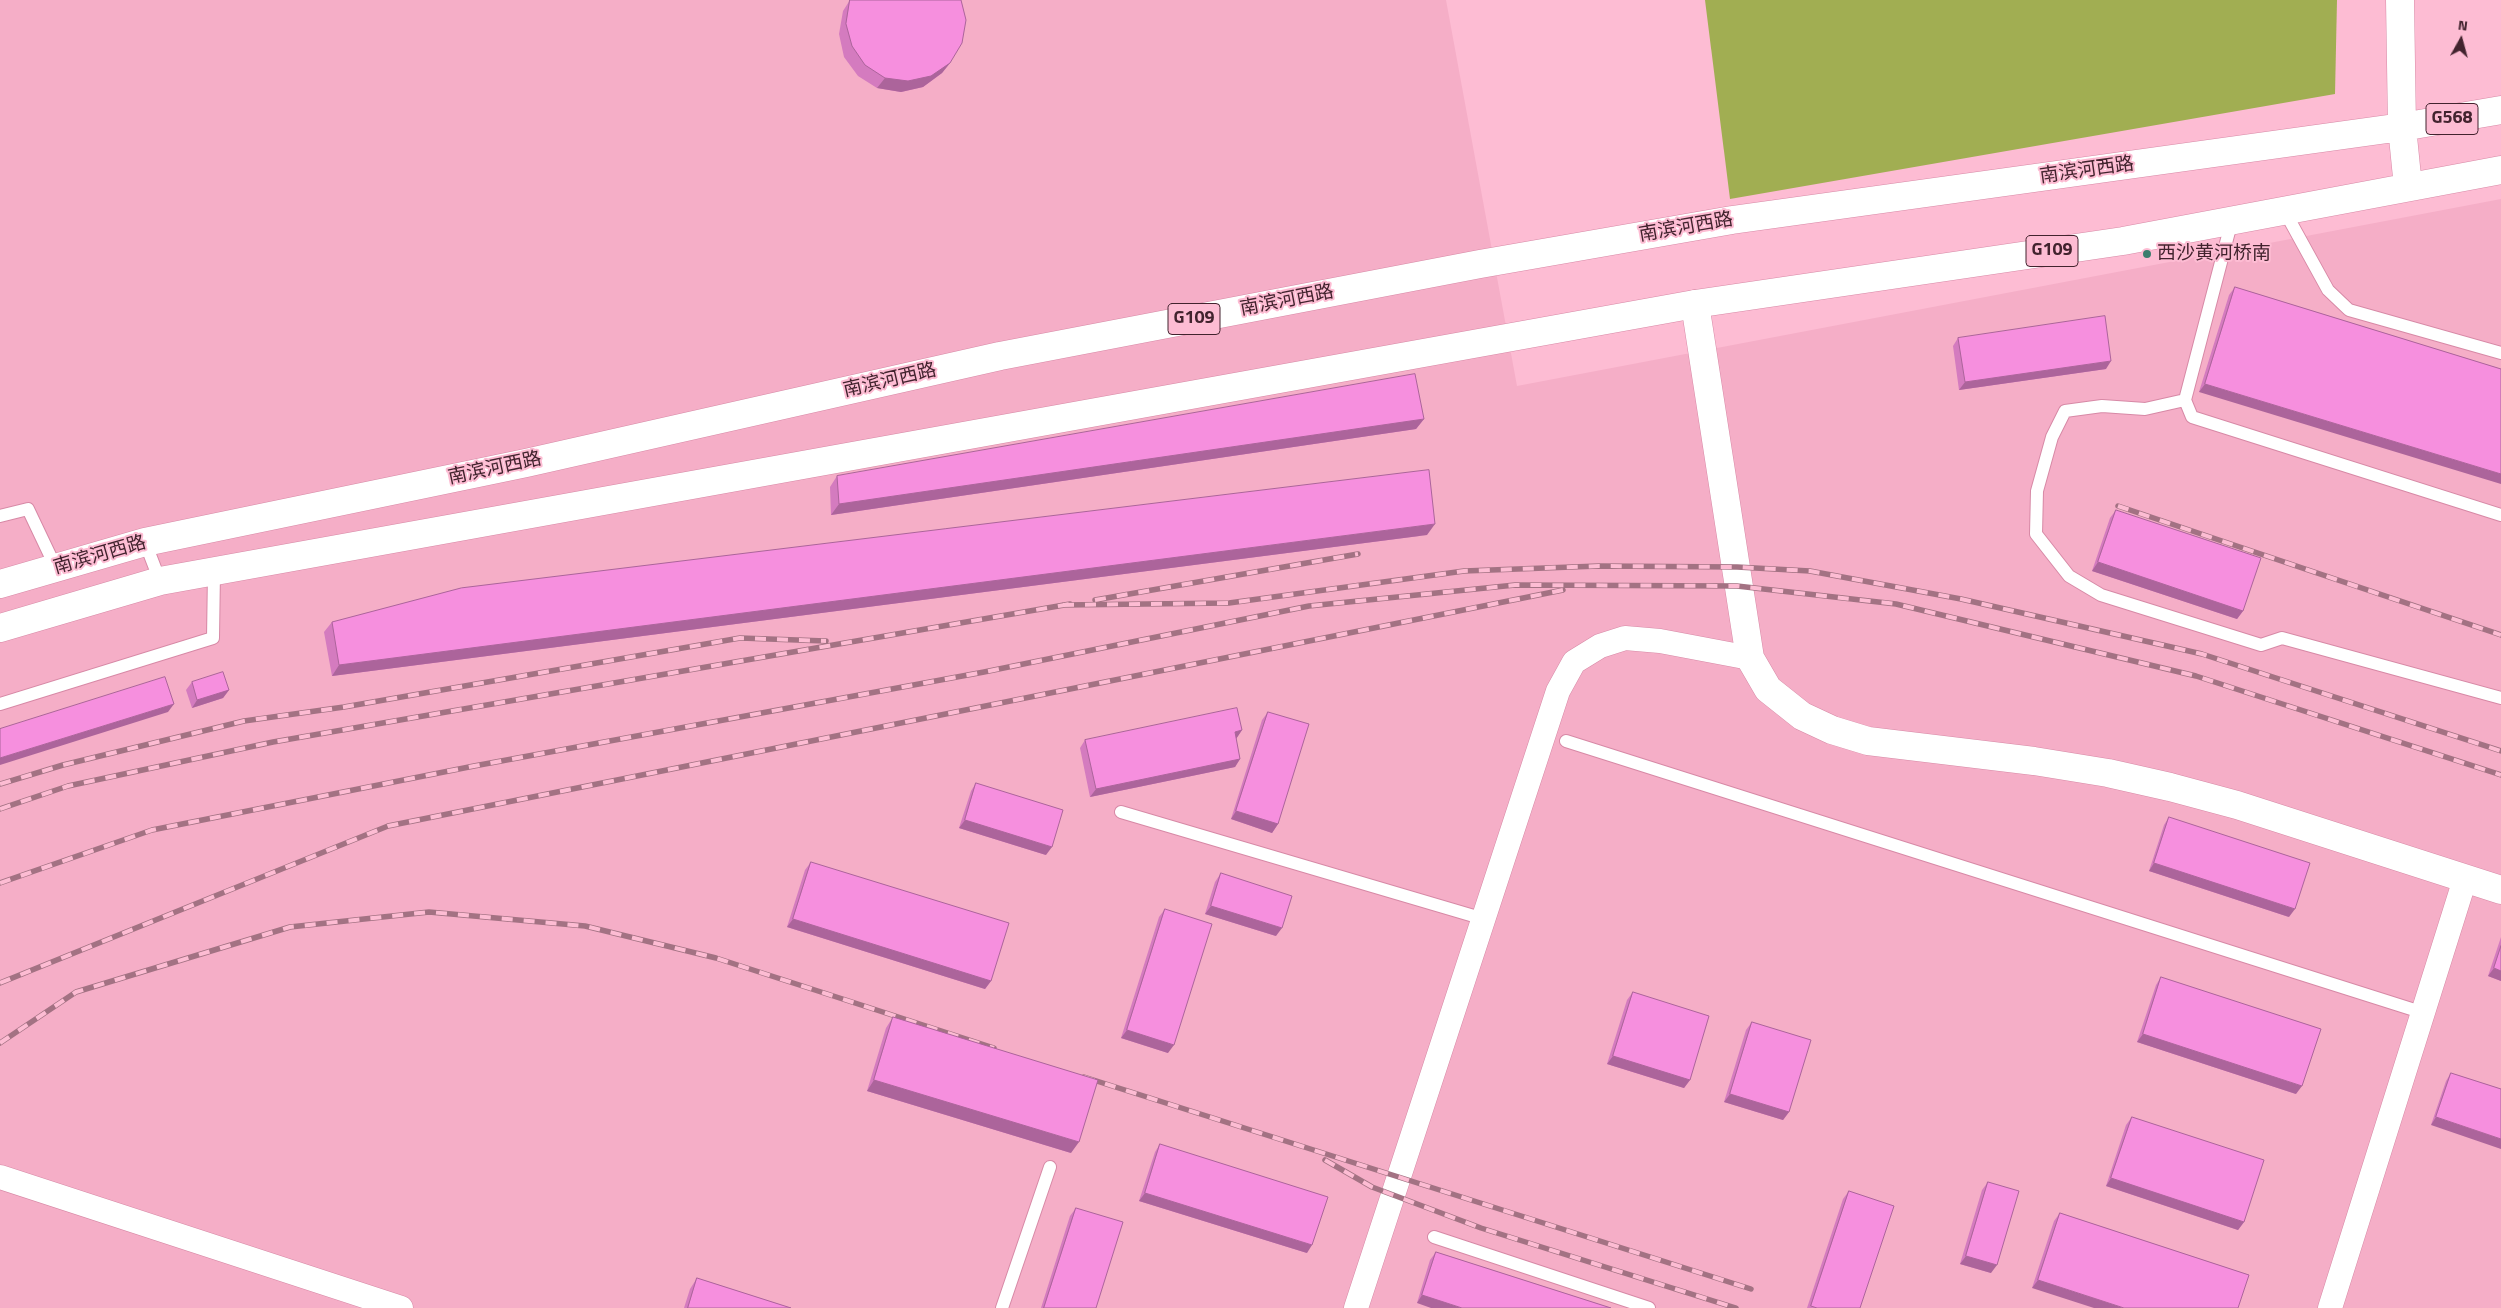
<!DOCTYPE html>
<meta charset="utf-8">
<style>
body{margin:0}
#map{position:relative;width:2501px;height:1308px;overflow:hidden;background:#fdbcd3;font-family:"Titillium Web",sans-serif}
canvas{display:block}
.north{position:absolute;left:2436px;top:15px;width:50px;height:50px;-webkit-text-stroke:4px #fdbcd3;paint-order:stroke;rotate:7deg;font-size:14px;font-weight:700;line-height:20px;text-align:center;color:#42232e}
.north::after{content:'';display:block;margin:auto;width:18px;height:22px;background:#42232e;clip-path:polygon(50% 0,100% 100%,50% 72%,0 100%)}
</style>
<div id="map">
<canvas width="2501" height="1308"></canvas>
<div class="north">N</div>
</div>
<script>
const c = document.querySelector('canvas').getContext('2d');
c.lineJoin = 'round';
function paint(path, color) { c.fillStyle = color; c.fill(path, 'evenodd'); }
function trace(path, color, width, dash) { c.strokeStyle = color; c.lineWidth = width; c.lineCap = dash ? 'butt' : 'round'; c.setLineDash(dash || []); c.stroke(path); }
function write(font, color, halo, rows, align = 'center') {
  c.font = font + ' "Titillium Web","Noto Sans SC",sans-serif'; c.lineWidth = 4; c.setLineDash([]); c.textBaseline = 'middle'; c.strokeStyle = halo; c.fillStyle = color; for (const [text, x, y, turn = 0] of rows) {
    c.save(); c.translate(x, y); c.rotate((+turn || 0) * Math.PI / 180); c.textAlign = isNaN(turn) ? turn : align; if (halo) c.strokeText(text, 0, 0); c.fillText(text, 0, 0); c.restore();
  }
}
paint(new Path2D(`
 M0 0H1446L1517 386 2501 199V1308H0Z`), '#f5aec7');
paint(new Path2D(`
 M1705 0H2337L2335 94 1730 199Z`), '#a1ae52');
const service = new Path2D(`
 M2284 210 2328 290 2349 310 2501 353
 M2232 220 2185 400 2192 417 2501 515
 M2185 400 2145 409 2102 406 2065 411 2052 437 2037 491 2036 534 2069 576 2101 595 2261 645 2282 638 2501 698
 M0 516 28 509 56 568
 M145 542 160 581
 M0 704 213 638 214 572
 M1566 741 2424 1013
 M1121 812 1484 919
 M1434 1237 1649 1308
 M1002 1308 1050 1167`);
const minor = new Path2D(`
 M0 1177 401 1308
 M1356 1308 1558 691 1574 662 1600 646 1625 638 1660 641 1750 658
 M2330 1308 2465 879`);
const tertiary = new Path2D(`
 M1695 304 1750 658 1768 689 1802 716 1832 730 1868 741 2034 761 2108 773 2170 787 2237 805 2501 890`);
const trunk = new Path2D(`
 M2400 0 2402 127 2408 187
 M0 584 145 542 526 463 1000 356 1480 264 1732 220 2402 127 2501 110
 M0 628 160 581 1695 304 2123 241 2501 170`);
trace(service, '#d789a6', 14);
trace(minor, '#d789a6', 25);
trace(tertiary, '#d789a6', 29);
trace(trunk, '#d789a6', 29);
trace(service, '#fff', 12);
trace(minor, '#fff', 24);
trace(tertiary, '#fff', 28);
trace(trunk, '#fff', 28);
const rail = new Path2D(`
 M2118 506 2501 635
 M1095 600 1358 554
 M1063 605 1229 603 1464 571 1599 566 1737 567 1810 571 1961 599 2202 654 2501 751
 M0 784 63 765 244 721 344 707 740 638 826 641
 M0 809 68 786 273 742 1070 604
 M0 883 152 830 474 766 984 672 1309 606 1515 585 1737 586 1896 604 2196 676 2501 775
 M0 983 388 826 1563 590
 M0 1043 76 992 290 927 429 912 585 926 716 958 994 1048
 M1084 1077 1751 1289
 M1325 1160 1372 1187 1481 1228 1736 1308`);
trace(rail, '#a37283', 5.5);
trace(rail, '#fdbcd3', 4, [11]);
paint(new Path2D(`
 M850 0H961L950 63 942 73 923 87 901 92 877 88 858 76 844 57 839 34 843 11Z
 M2235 287 2501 369 2199 392 2229 295Z
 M1958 338 2106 369 1959 390 1953 346Z
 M1424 419 1416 429 831 515 830 487 837 476Z
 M2116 510 2243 611 2237 619 2092 571 2110 518Z
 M1427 535 332 676 324 632 332 622Z
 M192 682 229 690 223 698 192 708 186 690Z
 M1268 712 1278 824 1272 833 1231 819 1262 720Z
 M1242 730 1236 739 1240 759 1235 767 1090 797 1080 748 1085 740Z
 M976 783 1046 855 959 828 971 791Z
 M2169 817 2289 917 2149 871 2164 825Z
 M811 862 991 981 985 989 787 927 805 870Z
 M1221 873 1276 936 1205 914 1215 882Z
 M1165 909 1168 1053 1121 1038 1159 917Z
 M2501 937V981L2488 976Z
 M2161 977 2296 1094 2137 1042 2156 985Z
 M1633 992 1690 1080 1684 1088 1607 1064 1627 1000Z
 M893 1017 1071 1153 867 1091 886 1028Z
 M1752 1022 1789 1112 1783 1120 1724 1102 1746 1030Z
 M2451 1073 2501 1089 2431 1125 2446 1081Z
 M2132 1117 2244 1222 2238 1230 2106 1186 2126 1125Z
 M1160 1144 1307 1253 1139 1201 1155 1152Z
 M1988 1182 1991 1273 1960 1264 1982 1190Z
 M1849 1191 1860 1308H1807L1843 1199Z
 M1076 1208 1096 1308H1041L1070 1216Z
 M2060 1213 2249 1275 2032 1288 2054 1221Z
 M1436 1252 1611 1308 1417 1303 1430 1260Z
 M697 1278 791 1308H684L690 1289Z`), '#d47bbf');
paint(new Path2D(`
 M950 63 942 73 923 87 901 92 877 88 885 78Z
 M2111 361 2106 369 1959 390 1965 382Z
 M2205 384 2501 474V484L2199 392Z
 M1424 419 1416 429 831 515 839 504Z
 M1435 524 1427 535 332 676 339 665Z
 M2098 562 2243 611 2237 619 2092 571Z
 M229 690 223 698 192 708 197 700Z
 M174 704 168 712 0 765V758Z
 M1242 730 1236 739 1235 732Z
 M1240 759 1235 767 1090 797 1096 789Z
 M1236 811 1278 824 1272 833 1231 819Z
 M965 820 1052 847 1046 855 959 828Z
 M2154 863 2295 909 2289 917 2149 871Z
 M1211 906 1282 928 1276 936 1205 914Z
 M793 919 991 981 985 989 787 927Z
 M2494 968 2501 971V981L2488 976Z
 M1127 1030 1174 1045 1168 1053 1121 1038Z
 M2143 1034 2302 1086 2296 1094 2137 1042Z
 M1613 1056 1690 1080 1684 1088 1607 1064Z
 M874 1080 1079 1142 1071 1153 867 1091Z
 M1730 1094 1789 1112 1783 1120 1724 1102Z
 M2436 1117 2501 1139V1149L2431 1125Z
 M2111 1178 2244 1222 2238 1230 2106 1186Z
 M1145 1193 1312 1245 1307 1253 1139 1201Z
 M1966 1256 1997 1265 1991 1273 1960 1264Z
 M2038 1280 2124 1308H2094L2032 1288Z
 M1422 1295 1462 1308H1431L1417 1303Z`), '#ac649b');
const building = new Path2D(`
 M850 0H961L966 20 962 43 950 63 931 76 908 81 885 78 865 65 852 46 846 24Z
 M2235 287 2501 369V474L2205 384Z
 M2105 316 2111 361 1965 382 1958 338Z
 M1415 374 1424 419 839 504 837 476Z
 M1429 470 1435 524 339 665 332 622 461 588Z
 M2116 510 2261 558 2243 611 2098 562Z
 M223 672 229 690 197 700 192 682Z
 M165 677 174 704 0 758V729Z
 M1237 708 1242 730 1235 732 1240 759 1096 789 1085 740Z
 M1268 712 1309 724 1278 824 1236 811Z
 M976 783 1063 810 1052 847 965 820Z
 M2169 817 2310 863 2295 909 2154 863Z
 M811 862 1009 923 991 981 793 919Z
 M1221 873 1292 896 1282 928 1211 906Z
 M1165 909 1212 924 1174 1045 1127 1030Z
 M2501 946V971L2494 968Z
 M2161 977 2321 1029 2302 1086 2143 1034Z
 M1633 992 1709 1016 1690 1080 1613 1056Z
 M893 1017 1098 1080 1079 1142 874 1080Z
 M1752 1022 1811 1040 1789 1112 1730 1094Z
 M2451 1073 2501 1089V1139L2436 1117Z
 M2132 1117 2264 1160 2244 1222 2111 1178Z
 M1160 1144 1328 1197 1312 1245 1145 1193Z
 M1988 1182 2019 1191 1997 1265 1966 1256Z
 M1849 1191 1894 1206 1860 1308H1817L1811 1306Z
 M1076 1208 1123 1222 1096 1308H1044Z
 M2060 1213 2249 1275 2238 1308H2124L2038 1280Z
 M1436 1252 1611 1308H1462L1422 1295Z
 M697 1278 791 1308H688Z`);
paint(building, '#f68fde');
trace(building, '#ac649b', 1);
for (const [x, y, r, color] of [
 [2147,254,5,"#3b7d6d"]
]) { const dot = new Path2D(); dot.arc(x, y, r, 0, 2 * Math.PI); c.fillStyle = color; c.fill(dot); trace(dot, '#fdbcd3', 2); }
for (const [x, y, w] of [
 [2452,119,52],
 [2052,251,52],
 [1194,319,52]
]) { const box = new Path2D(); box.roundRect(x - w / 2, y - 15.5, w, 31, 4); c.fillStyle = '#fdbcd3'; c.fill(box); trace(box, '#42232e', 1); }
write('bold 18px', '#42232e', null, [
 ["G568",2452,119],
 ["G109",2052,251],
 ["G109",1194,319]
]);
write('19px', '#42232e', '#fdbcd3', [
 ["南滨河西路",2087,171,-8],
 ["南滨河西路",1686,228,-10],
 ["南滨河西路",1287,301,-11],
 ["南滨河西路",890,381,-13],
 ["南滨河西路",495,469,-12],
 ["南滨河西路",100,556,-16]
]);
write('19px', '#42232e', '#fdbcd3', [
 ["西沙黄河桥南",2157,254]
], 'left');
</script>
